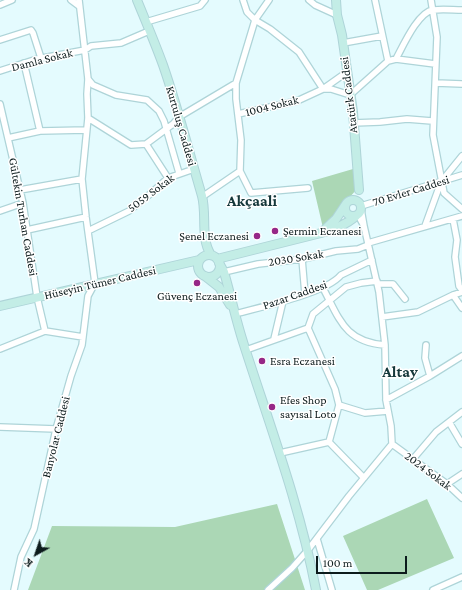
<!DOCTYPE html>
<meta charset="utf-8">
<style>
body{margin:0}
#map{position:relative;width:462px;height:590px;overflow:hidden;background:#e4fbfe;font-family:"Crimson Pro",serif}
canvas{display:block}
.north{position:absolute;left:16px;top:534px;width:40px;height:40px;-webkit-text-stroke:3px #fff;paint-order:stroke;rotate:220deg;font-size:11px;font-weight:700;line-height:16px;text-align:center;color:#0c1b1c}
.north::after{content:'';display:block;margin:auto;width:14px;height:18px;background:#0c1b1c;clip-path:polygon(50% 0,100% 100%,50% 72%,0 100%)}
.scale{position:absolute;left:316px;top:556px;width:91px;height:18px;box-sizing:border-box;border:2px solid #0c1b1c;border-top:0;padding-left:5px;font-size:12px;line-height:14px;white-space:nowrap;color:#0c1b1c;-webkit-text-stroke:3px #fff;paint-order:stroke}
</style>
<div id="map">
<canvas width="462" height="590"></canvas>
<div class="north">K</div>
<div class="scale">100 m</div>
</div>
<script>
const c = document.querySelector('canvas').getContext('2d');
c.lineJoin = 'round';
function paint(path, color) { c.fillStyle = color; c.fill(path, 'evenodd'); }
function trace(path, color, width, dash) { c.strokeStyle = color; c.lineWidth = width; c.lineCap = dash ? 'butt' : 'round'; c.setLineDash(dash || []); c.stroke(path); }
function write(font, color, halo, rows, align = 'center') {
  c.font = font + ' "Crimson Pro",serif'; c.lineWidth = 3; c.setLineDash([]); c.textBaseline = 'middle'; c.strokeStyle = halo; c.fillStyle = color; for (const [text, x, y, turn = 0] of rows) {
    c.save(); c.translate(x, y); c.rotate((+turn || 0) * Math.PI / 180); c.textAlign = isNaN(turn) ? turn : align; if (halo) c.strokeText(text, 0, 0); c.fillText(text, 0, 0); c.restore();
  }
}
paint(new Path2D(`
 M353 169 356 190 323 228 312 181Z
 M427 499 454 558 378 590H367L343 536Z
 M277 504 305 590H28L52 526 175 527Z`), '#abd7b5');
const street = new Path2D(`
 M71 0 79 6
 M243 0 247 12 255 20 270 29 299 52 323 89H331L350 95 388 61
 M269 0 255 20 236 83V99L241 140 240 171 251 193 308 188
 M309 0 315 5 337 15
 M375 0 388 61
 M431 0 437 37 433 135 444 193 462 209
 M0 5 12 0
 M146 22 200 6 205 0
 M0 40 31 30 33 33 41 58
 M343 43 382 36
 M396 59C403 46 418 12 433 10 443 9 453 10 462 10
 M388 61 396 59 435 64
 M24 63 40 131
 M0 71 37 59 85 50 91 46 121 43 149 31
 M88 79 93 85 116 95 147 100 159 111 164 121 179 173
 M436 83 462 84
 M0 104 23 203 37 297 45 331
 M238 114 297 101 323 89 347 72
 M88 118 131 145 146 144 168 178
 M353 123 380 122 407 119 432 121
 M8 138 40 131 86 130
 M146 144 173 124 179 117 236 83
 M20 190 82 179
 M202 197 240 171
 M361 206 462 175
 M0 211 23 203
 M358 215 364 226 361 209
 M453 219 457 240 455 257 459 286 462 290
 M425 226 441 182 462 156
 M27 230 86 217
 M88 231 129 211 149 195 168 178 194 169
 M368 243 462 216
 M302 259 305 294
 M224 272 258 264 303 259 336 251 358 249 368 245
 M378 284H393L405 299
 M323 288C340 320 345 342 385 345
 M453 295 462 308
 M235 314C260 307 325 294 341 275L372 260
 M382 317 418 312 453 295 462 292
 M308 328 335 389 339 405 329 442 364 478
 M308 328 313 314 346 287 361 283 377 281
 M274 339 283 301
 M426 345 425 358 430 376
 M0 349 45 331 83 337
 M246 350 308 328
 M386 400 430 376 462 356
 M339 405 365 413 388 411
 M449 422 462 444
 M0 427 56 429
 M392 444 447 484 462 498
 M280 453 329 442
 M413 459 436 432 462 412
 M447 484 462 474
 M317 539 332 590
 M14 590 21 557 34 529 56 429 71 376 82 345 88 296 95 283 86 217 82 179 88 118 87 94 88 79 79 0
 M268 590 292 568 308 550 349 496 392 444 391 426 386 400 385 345 379 292 364 226
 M433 590 462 577`);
const secondary = new Path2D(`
 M137 0C146 22 155 43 163 65 178 108 189 152 202 196 207 215 200 238 211 255
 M336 0 337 15 342 35 353 112 359 190
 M345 208a8 8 0 1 1 16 0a8 8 0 1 1-16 0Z
 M346 204 336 219 321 233C334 229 346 225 356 216
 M198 266a11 11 0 1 1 22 0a11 11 0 1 1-22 0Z
 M217 259 321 233
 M219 263 224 272C231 296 236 321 244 345 270 426 300 506 316 590
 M205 276 219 287 230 305
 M0 306 199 260`);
trace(street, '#aed4d8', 8);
trace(secondary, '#aed4d8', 10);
trace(street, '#fff', 5.5);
trace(secondary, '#c3ede6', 8);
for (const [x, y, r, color] of [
 [275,231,4,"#962787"],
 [257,236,4,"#962787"],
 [197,283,4,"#962787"],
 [262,361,4,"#962787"],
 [272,407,4,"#962787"]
]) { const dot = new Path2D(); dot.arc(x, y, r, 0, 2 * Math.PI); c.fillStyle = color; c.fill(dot); trace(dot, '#fff', 1.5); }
write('12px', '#0c1b1c', '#fff', [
 ["Damla Sokak",42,60,-14],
 ["Atatürk Caddesi",349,95,-97],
 ["1004 Sokak",272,106,-14],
 ["Kurtuluş Caddesi",181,126,74],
 ["70 Evler Caddesi",411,191,-17],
 ["5059 Sokak",151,193,-37],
 ["Gültekin Turhan Caddesi",23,217,80],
 ["2030 Sokak",296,258,-9],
 ["Hüseyin Tümer Caddesi",100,283,-13],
 ["Pazar Caddesi",295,295,-19],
 ["Banyolar Caddesi",56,437,-76],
 ["2024 Sokak",428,471,37]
]);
write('12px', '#0c1b1c', '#fff', [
 ["Şermin Eczanesi",283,231],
 ["Şenel Eczanesi",249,236,"right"],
 ["Güvenç Eczanesi",197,296,"center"],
 ["Esra Eczanesi",270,361],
 ["Efes Shop",280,400],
 ["sayısal Loto",280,414]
], 'left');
write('bold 16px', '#15383b', '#fff', [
 ["Akçaali",252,201],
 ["Altay",400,372]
]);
</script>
